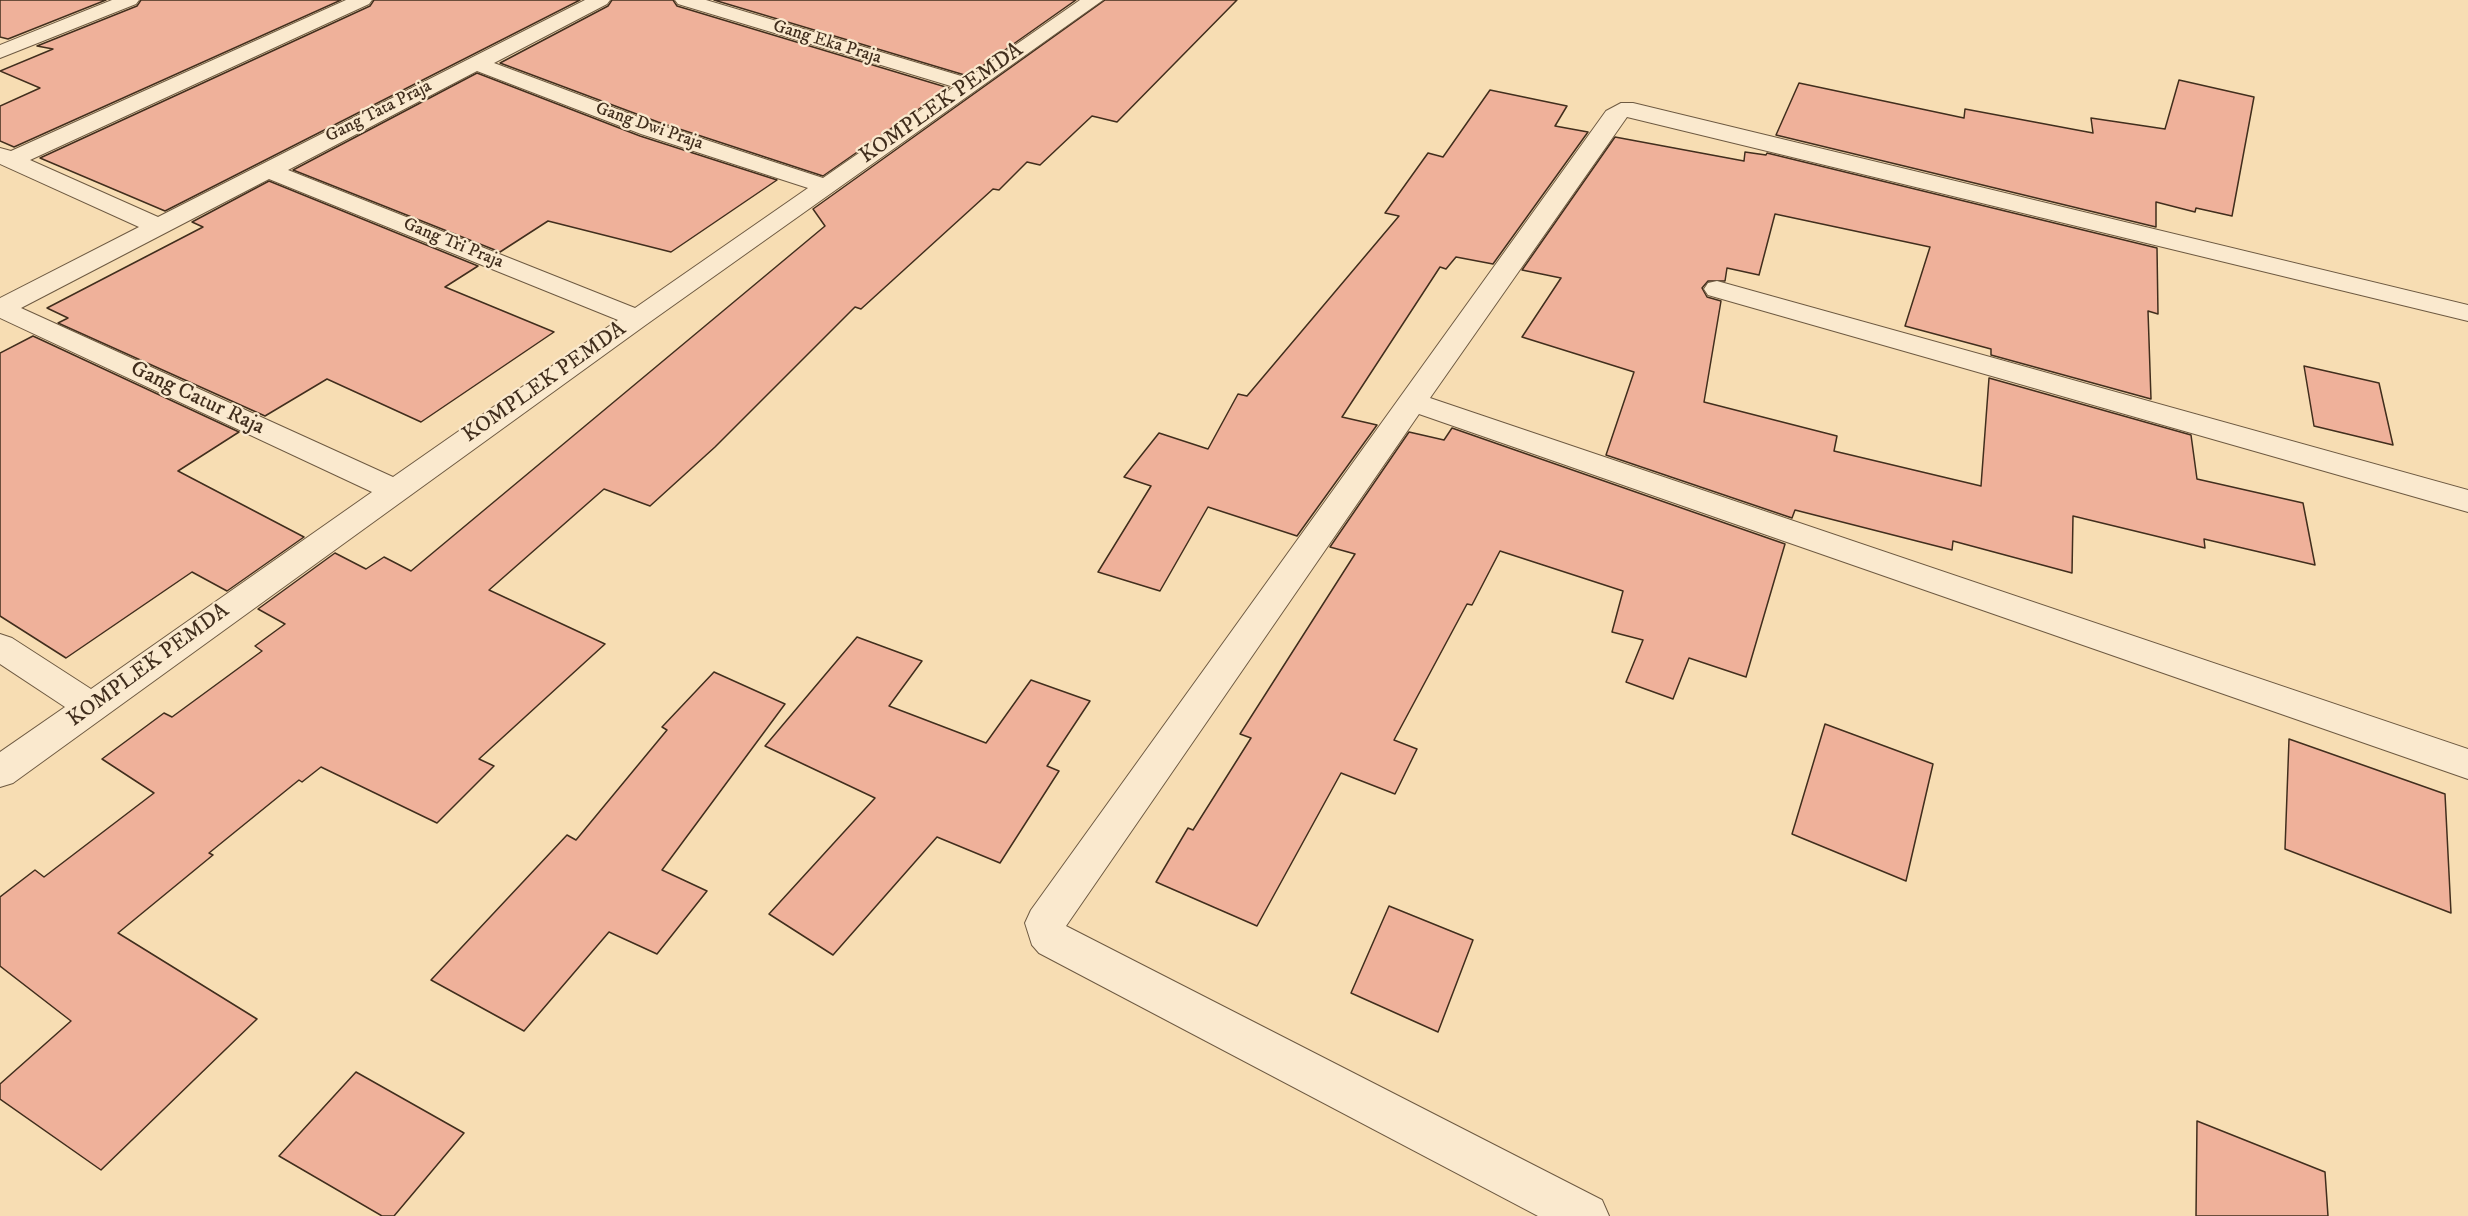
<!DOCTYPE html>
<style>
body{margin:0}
canvas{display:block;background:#f7ddb3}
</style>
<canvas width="2468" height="1216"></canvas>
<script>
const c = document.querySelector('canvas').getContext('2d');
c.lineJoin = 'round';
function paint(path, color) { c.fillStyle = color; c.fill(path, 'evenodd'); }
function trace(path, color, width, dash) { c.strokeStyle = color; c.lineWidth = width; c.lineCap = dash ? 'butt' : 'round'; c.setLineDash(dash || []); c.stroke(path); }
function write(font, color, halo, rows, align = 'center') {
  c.font = font + ' "IM FELL DW Pica",serif'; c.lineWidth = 4.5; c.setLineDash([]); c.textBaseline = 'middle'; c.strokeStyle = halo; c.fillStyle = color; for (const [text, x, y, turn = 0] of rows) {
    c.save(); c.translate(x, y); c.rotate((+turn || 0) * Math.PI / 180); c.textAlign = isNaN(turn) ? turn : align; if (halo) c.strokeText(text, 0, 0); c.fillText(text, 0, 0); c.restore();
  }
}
const building = new Path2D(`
 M0 0H106L8 39 0 37Z
 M141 0H341L14 147 0 141V106L40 88 0 71 53 49 37 46 137 6Z
 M374 0H580L165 211 40 158 370 6Z
 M612 0H673L677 6 949 88 823 176 658 122 500 63 608 6Z
 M714 0H1076L968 76Z
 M1105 0H1237L1117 122 1092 116 1040 165 1027 162 999 190 993 189 861 309 855 307 715 447 650 506 604 489 489 590 605 644 479 759 494 766 437 823 321 767 302 782 299 780 209 853 213 855 118 933 257 1019 101 1170 0 1099V1084L71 1021 0 966V897L35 870 44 877 154 793 102 759 164 713 172 717 262 651 255 646 285 624 258 609 335 553 366 569 384 557 411 571 825 226 813 209Z
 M477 73 640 136 777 180 671 252 548 221 500 252 293 170Z
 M2179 80 2254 97 2232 216 2196 208 2195 212 2156 202V227L1776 135 1799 83 1964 118 1965 109 2093 133 2091 118 2165 129Z
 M1490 90 1567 106 1555 126 1588 132 1493 264 1456 257 1446 269 1440 267 1342 417 1377 425 1297 536 1208 507 1160 591 1098 572 1151 486 1124 477 1159 433 1208 449 1238 394 1247 396 1399 216 1385 213 1428 153 1443 157Z
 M1615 137 1744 161 1745 152 1766 155 1767 153 2157 248 2158 314 2148 311 2151 399 1991 355V349L1905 326 1930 247 1775 214 1759 275 1727 268 1725 281H1708L1702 288 1707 297 1721 301 1704 402 1837 436 1834 451 1981 486 1989 378 2191 435 2197 479 2303 503 2315 565 2204 539 2205 548 2073 516 2072 573 1953 541 1952 550 1795 510 1792 518 1606 455 1634 372 1522 337 1561 278 1522 270Z
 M269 181 478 266 445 287 554 332 421 422 327 379 265 416 58 323 68 318 47 308 203 227 192 222Z
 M33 336 239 432 178 471 304 537 227 591 192 572 66 658 0 616V353Z
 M2304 366 2379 383 2393 445 2314 426Z
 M1452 428 1785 544 1746 677 1689 658 1673 699 1626 682 1643 640 1612 632 1623 591 1500 551 1472 605 1467 604 1394 740 1417 749 1395 794 1341 773 1257 926 1156 882 1188 828 1193 830 1251 738 1240 734 1355 554 1330 547 1409 432 1444 440Z
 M857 637 922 661 889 706 986 743 1031 680 1090 701 1047 766 1059 771 1000 863 937 837 833 955 769 914 875 798 765 746Z
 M714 672 785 704 662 870 707 891 657 954 609 932 524 1031 431 980 567 835 576 840 667 730 662 727Z
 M1825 724 1933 764 1906 881 1792 834Z
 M2289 739 2445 794 2451 913 2285 849Z
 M1389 906 1473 940 1438 1032 1351 993Z
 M356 1072 464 1133 394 1216H382L279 1156Z
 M2197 1121 2325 1172 2328 1216H2196Z`);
paint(building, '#efb19a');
trace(building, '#412e1d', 1.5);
const minor = new Path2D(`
 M112 0H139L136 4 0 58V45Z
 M346 0H372L369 4 30 160 158 217 585 0H610L607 4 494 63 657 124 823 178 954 87 678 4 675 0H706L968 78 1080 0H1103L647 324 13 783 0 787V752L65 707 0 664V634L12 638 91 689 372 492 0 318V298L139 227 0 164V148L11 151ZM477 71 641 134 808 188 635 308 288 170ZM269 179 618 320 393 477 21 308Z
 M1621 103H1633L2468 305V321L1627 117 1430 398 2468 749V779L1419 414 1066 926 1602 1200 1609 1216H1538L1039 953 1032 945 1025 923 1031 910 1606 111Z
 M1717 281 2468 490V512L1708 295 1704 289 1708 283Z`);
trace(minor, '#6e5a42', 2);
paint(minor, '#fae9ce');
write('18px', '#412e1d', '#fae9ce', [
 ["Gang Eka Praja",827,43,17],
 ["Gang Tata Praja",379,112,-27],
 ["Gang Dwi Praja",649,127,19],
 ["Gang Tri Praja",453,244,22]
]);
write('22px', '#412e1d', '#fae9ce', [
 ["KOMPLEK PEMDA",942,104,-35],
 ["KOMPLEK PEMDA",545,383,-35],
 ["Gang Catur Raja",197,399,25],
 ["KOMPLEK PEMDA",149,666,-36]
]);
</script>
